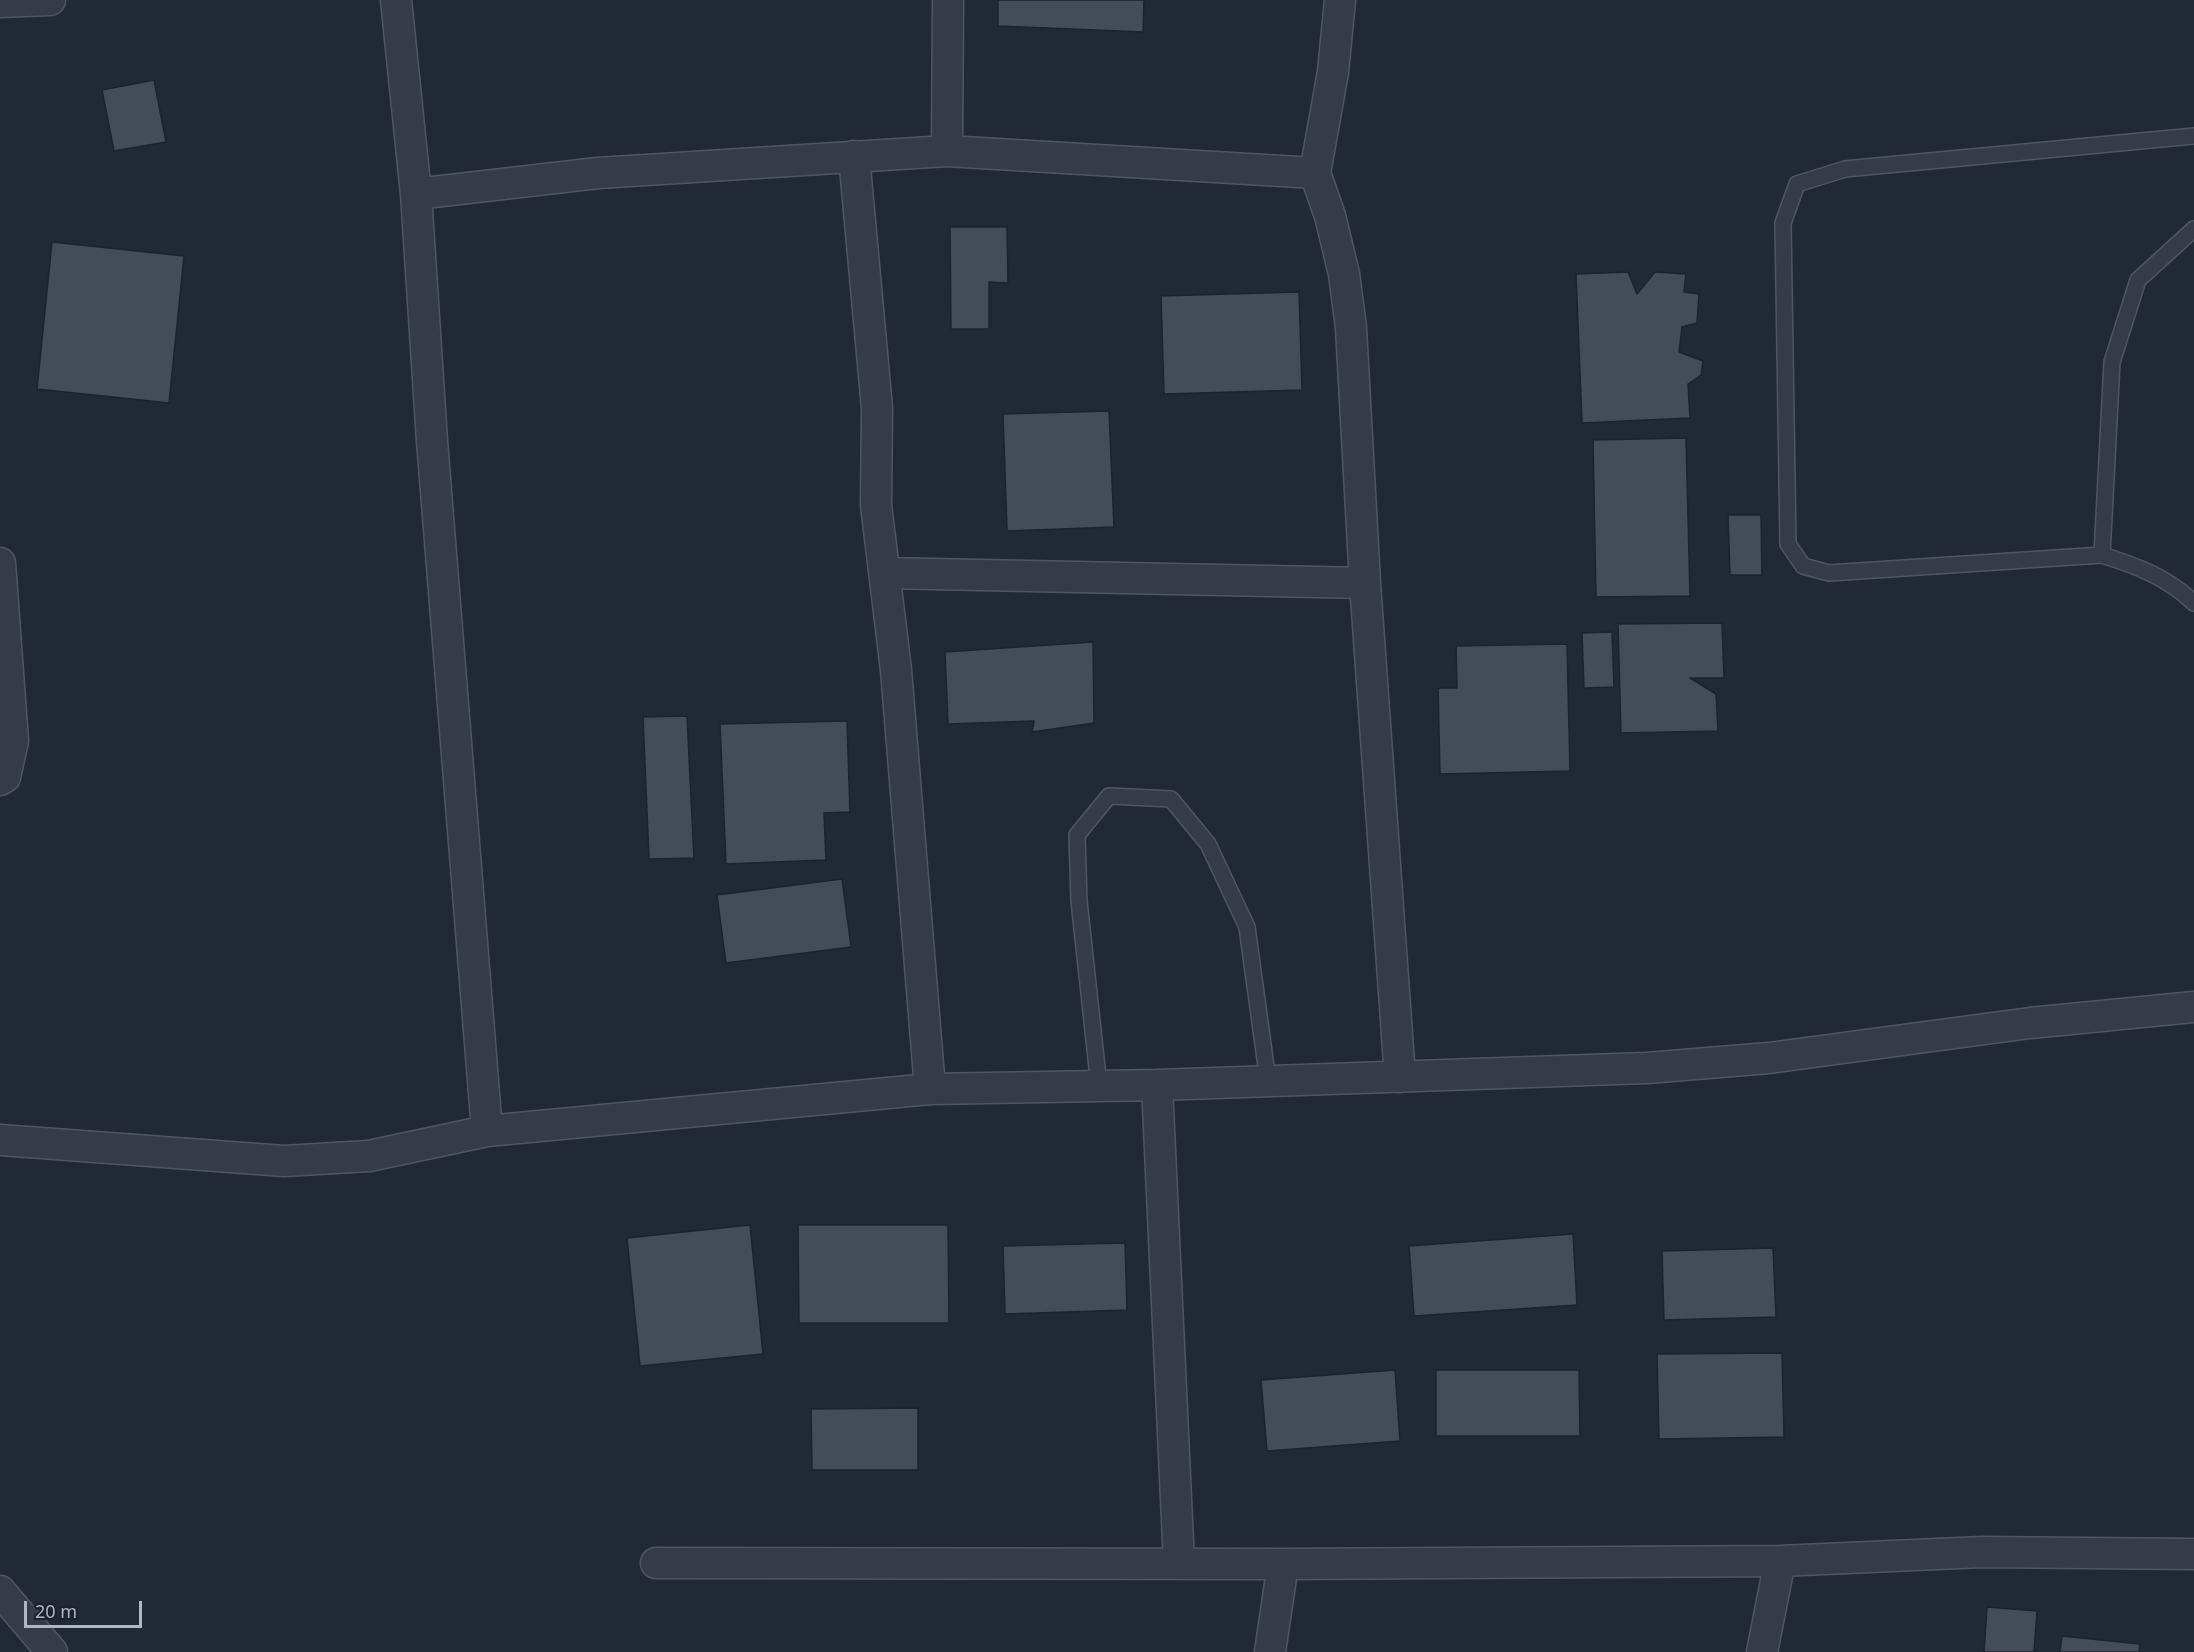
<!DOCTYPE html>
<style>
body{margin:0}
#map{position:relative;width:2194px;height:1652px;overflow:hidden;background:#222936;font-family:"Noto Sans",sans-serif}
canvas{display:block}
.scale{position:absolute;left:24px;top:1601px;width:118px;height:27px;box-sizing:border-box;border:3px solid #b0b6c3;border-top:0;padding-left:8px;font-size:18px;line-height:21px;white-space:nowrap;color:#b0b6c3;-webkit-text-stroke:4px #1b212b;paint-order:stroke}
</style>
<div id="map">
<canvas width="2194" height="1652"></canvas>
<div class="scale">20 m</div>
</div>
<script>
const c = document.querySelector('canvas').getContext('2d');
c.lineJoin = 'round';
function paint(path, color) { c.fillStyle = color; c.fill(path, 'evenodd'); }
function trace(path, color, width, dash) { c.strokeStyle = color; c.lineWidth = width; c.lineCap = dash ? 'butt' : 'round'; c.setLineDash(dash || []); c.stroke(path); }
const building = new Path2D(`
 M998 0H1144L1143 32 998 26Z
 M154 80 166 142 114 151 102 90Z
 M950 227H1007L1008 283 989 282V329H951Z
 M52 242 184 256 169 403 37 389Z
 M1628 272 1637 294 1655 272 1686 274 1684 292 1699 294 1697 323 1682 327 1679 352 1703 361 1701 375 1688 384 1690 418 1582 423 1576 274Z
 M1299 292 1302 390 1164 394 1161 296Z
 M1109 411 1114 527 1007 531 1003 414Z
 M1686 438 1690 596 1596 597 1593 440Z
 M1728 515H1761L1762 575H1730Z
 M1722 623 1724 678H1690L1716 694 1718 731 1621 733 1618 624Z
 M1612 632 1614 687 1584 688 1582 633Z
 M1093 642 1094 723 1032 732 1034 721 948 724 945 652Z
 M1567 644 1570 771 1440 774 1438 688H1457L1456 646Z
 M687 716 694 858 649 859 643 717Z
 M847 721 850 812 824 813 826 860 726 864 720 724Z
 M842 879 851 947 726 963 717 895Z
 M750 1225 763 1354 640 1366 627 1238Z
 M798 1225H948L949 1323H799Z
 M1573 1234 1577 1305 1414 1316 1409 1246Z
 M1125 1243 1127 1310 1005 1314 1003 1246Z
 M1773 1248 1776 1317 1664 1320 1662 1251Z
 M1782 1353 1784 1437 1659 1439 1657 1354Z
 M1395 1370 1400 1441 1267 1451 1261 1380Z
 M1436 1370H1579L1580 1436H1436Z
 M918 1408V1470H812L811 1409Z
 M1987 1607 2037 1611 2034 1652H1984Z
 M2062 1636 2140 1644 2139 1652H2060Z`);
paint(building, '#444c5a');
trace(building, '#1d232d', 1.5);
const service = new Path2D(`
 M2194 229 2138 280 2112 362 2102 555C2137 566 2167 577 2194 603
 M2102 555 1829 573 1803 566 1788 544 1783 223 1797 184 1845 169 2194 136
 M1099 1086 1079 901 1077 835 1109 796 1171 799 1208 844 1247 927 1268 1081`);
const minor = new Path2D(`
 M396 0 416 194 432 441 487 1131
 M1340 0 1333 72 1315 173 1330 216 1344 274 1351 328 1365 583 1400 1077
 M0 2 50 0
 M947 151 948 0
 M854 156 877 408 876 505 896 670 930 1089
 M416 194 598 173 947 151 1315 173
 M0 563 13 741 5 777 0 780
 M884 573 1365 583
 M1157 1085 1179 1564
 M0 1140 284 1161 369 1156 487 1131 930 1089 1157 1085 1647 1068 1769 1058 2030 1023 2194 1007
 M656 1563 1283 1564 1780 1561 1982 1552 2194 1554
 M0 1591 52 1652
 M1270 1652 1283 1564
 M1762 1652 1780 1561`);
trace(service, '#505661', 18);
trace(minor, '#505661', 33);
trace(service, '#363c47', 15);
trace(minor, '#363c47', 30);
</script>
